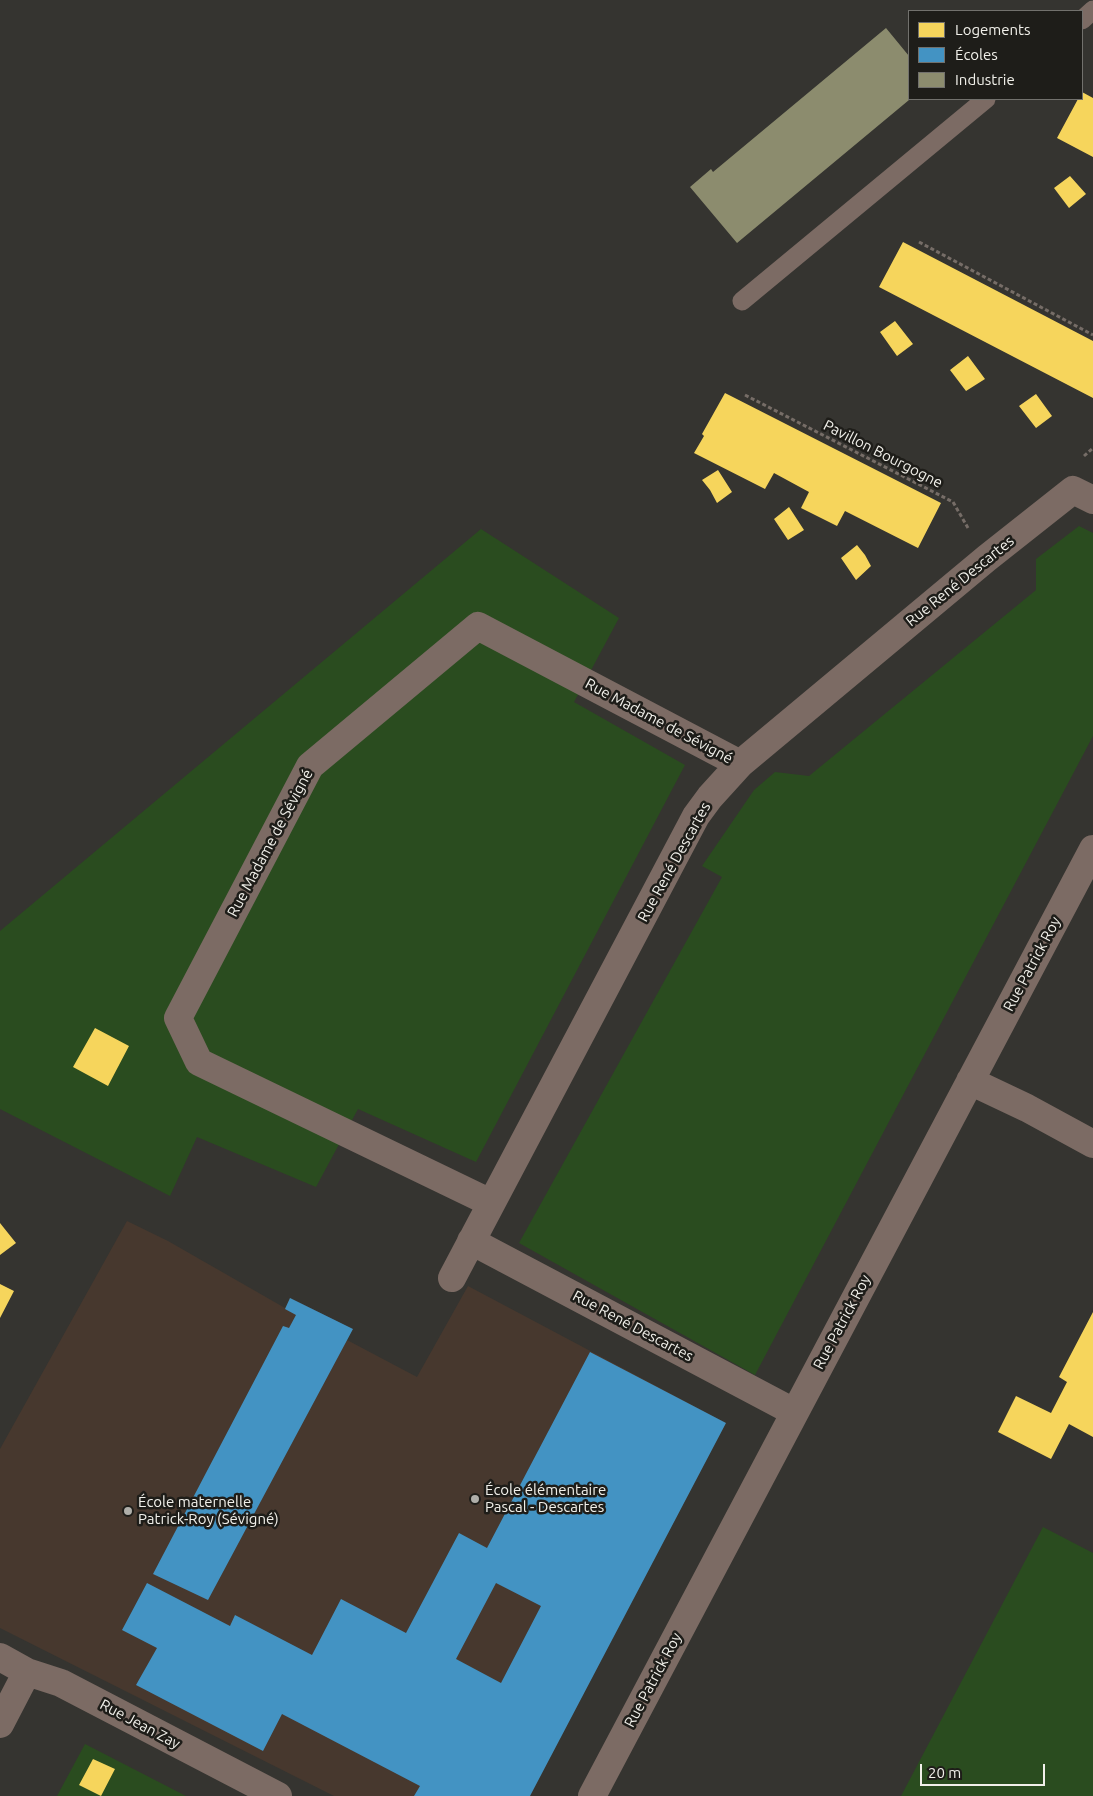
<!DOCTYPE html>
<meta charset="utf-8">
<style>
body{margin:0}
#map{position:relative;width:1093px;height:1796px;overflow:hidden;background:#353430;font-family:Ubuntu,sans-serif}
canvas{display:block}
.legend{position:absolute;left:908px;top:10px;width:175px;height:90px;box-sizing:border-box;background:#1e1d19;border:1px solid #72716d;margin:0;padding:6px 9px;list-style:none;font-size:15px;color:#f1f0ea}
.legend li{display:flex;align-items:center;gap:10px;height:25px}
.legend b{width:25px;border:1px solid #72716d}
.scale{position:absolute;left:920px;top:1764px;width:125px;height:22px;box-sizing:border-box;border:2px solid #f1f0ea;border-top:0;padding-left:6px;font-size:15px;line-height:18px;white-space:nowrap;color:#f1f0ea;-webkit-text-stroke:4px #1e1d19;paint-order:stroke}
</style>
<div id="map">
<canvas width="1093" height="1796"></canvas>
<ul class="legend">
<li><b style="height:14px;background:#f6d55c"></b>Logements</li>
<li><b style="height:14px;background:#4393c3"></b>Écoles</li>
<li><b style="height:14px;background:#8c8c6e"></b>Industrie</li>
</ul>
<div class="scale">20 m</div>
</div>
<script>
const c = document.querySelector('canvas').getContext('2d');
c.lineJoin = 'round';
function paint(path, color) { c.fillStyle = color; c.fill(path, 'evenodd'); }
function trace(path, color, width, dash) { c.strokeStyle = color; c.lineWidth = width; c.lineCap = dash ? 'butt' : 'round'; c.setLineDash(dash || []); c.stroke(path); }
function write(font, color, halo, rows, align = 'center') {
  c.font = font + ' Ubuntu,sans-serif'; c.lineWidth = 5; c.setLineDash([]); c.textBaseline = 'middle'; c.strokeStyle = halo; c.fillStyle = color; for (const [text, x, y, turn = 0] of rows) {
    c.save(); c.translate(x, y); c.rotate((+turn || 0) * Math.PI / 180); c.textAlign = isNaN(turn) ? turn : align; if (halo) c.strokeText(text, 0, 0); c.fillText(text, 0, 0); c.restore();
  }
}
paint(new Path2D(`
 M127 1221 168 1241 285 1308 290 1298 353 1329 347 1340 417 1377 468 1286 726 1423 530 1796H334L0 1628V1449Z`), '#47382e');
paint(new Path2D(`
 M1079 526 1093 533V736L755 1375 519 1243 722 877 702 866 754 790 775 772 809 776 1036 590V559Z
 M481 529 619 618 574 702 685 765 476 1162 358 1109 316 1187 197 1137 170 1196 0 1109V931Z
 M1043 1527 1093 1553V1796H901Z
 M85 1744 186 1796H57Z`), '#2a4c1f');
paint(new Path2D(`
 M1082 92 1093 98V157L1057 138 1078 99H1082Z
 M1070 176 1086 194 1069 208 1054 188Z
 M903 242 1093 341V398L879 287Z
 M895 321 913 344 897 356 880 332Z
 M968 356 985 379 966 391 950 370Z
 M725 393 941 503 918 548 845 511 837 526 801 508 809 492 774 473 765 489 694 453 704 436 702 434Z
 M1036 394 1052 416 1036 428 1019 406Z
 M718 470 732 492 717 503 710 490 702 480Z
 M789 507 804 530 788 540 774 519Z
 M857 545 865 555 871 566 856 580 841 558Z
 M95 1028 129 1046 108 1086 73 1067Z
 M0 1223 16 1243 0 1255Z
 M0 1284 14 1291 0 1318Z
 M1093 1312V1437L1069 1424 1051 1459 998 1432 1016 1396 1051 1413 1067 1382 1059 1377Z
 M93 1759 115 1769 101 1796 79 1785Z`), '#f6d55c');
paint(new Path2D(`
 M290 1298 353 1329 208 1600 153 1574 283 1326 289 1328 296 1315 285 1309Z
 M590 1352 726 1423 530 1796H414L420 1786 282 1714 263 1751 136 1685 157 1648 122 1630 147 1583 230 1626 235 1615 312 1655 341 1599 406 1633 459 1533 487 1548ZM496 1583 541 1606 501 1683 456 1659Z`), '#4393c3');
paint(new Path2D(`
 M886 28 909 56V100L737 243 690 187 711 169 713 172Z`), '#8c8c6e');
trace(new Path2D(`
 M919 242 1093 335
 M745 395 953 502 968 528
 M1084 456 1093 448`), '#766d67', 3, [4, 2.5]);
trace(new Path2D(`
 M1082 20 1093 10
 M742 301 986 99`), '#7c6b64', 19);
trace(new Path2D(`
 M970 1081 1027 1108 1093 1144
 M491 1203 199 1062 178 1018 310 766 478 626 740 764
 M471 1241 794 1412
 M452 1278 696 816 710 797 740 764 987 558 1073 490 1093 500
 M0 1657 27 1672 61 1683 278 1796
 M0 1724 27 1672
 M592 1796 1093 849`), '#7c6b64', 28);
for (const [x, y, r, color] of [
 [475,1499,5,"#afaea9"],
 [128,1511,5,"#afaea9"]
]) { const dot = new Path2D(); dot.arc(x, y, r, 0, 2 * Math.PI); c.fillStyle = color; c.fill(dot); trace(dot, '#1e1d19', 2); }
write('15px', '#f1f0ea', '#1e1d19', [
 ["Pavillon Bourgogne",883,454,27],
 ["Rue René Descartes",960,581,-39],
 ["Rue Madame de Sévigné",659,721,28],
 ["Rue Madame de Sévigné",270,843,-62],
 ["Rue René Descartes",674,862,-61],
 ["Rue Patrick Roy",1032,964,-62],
 ["Rue Patrick Roy",842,1322,-62],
 ["Rue René Descartes",633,1326,28],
 ["Rue Patrick Roy",653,1680,-62],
 ["Rue Jean Zay",140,1724,28]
]);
write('15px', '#f1f0ea', '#1e1d19', [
 ["École élémentaire",485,1490],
 ["Pascal - Descartes",485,1507],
 ["École maternelle",138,1502],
 ["Patrick-Roy (Sévigné)",138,1519]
], 'left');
</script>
